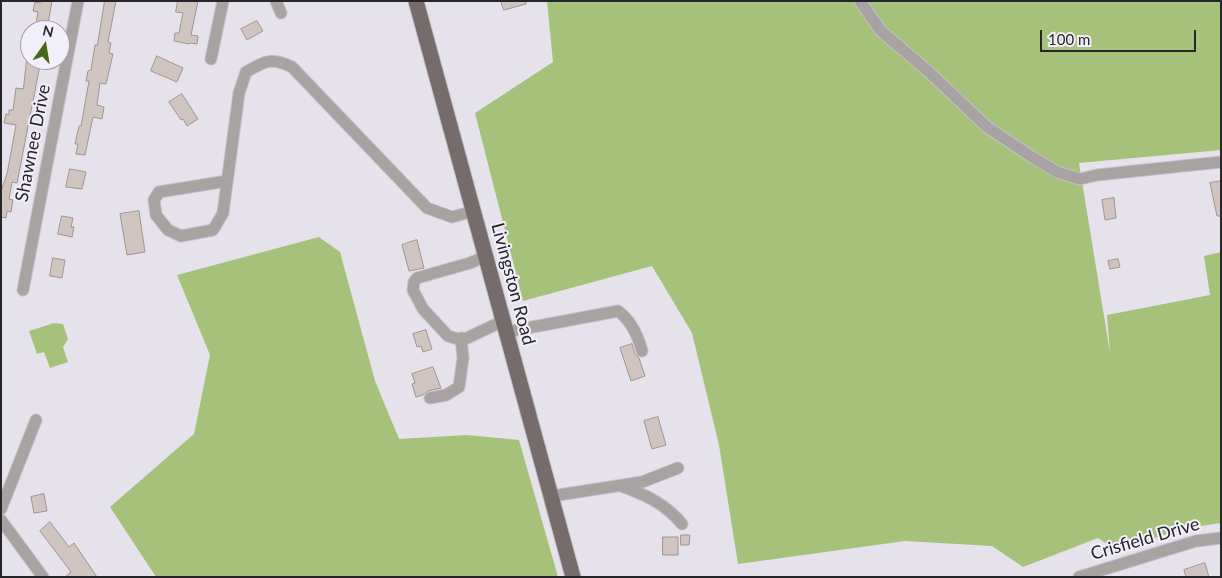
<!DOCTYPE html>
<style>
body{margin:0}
#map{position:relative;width:1222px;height:578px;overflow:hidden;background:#e6e2ec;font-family:Lato,sans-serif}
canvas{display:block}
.frame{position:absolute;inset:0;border:2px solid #262529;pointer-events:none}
.north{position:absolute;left:20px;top:20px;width:50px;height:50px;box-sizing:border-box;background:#f3effa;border:1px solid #a19ea6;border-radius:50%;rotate:13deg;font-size:14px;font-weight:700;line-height:20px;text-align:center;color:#262529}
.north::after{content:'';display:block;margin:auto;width:18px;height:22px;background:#46651a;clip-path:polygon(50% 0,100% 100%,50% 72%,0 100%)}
.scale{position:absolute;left:1040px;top:30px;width:156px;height:22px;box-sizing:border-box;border:2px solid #262529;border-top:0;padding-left:6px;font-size:15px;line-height:18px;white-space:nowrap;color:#262529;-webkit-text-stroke:4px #f3effa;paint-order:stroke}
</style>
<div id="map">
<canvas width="1222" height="578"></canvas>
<div class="frame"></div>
<div class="north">N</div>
<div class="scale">100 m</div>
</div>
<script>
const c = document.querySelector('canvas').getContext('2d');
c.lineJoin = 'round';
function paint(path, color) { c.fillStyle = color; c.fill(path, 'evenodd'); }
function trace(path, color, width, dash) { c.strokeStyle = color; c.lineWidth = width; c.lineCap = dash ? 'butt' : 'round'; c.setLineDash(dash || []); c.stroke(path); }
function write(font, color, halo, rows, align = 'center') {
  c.font = font + ' Lato,sans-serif'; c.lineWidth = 4; c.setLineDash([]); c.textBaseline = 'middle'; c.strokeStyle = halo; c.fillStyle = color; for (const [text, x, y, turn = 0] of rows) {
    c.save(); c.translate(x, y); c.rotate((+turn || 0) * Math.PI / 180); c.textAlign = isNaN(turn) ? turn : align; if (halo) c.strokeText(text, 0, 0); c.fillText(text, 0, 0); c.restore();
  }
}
paint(new Path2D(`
 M547 1H1221V150L1079 163 1110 353 1107 315 1210 295 1204 256 1221 252V523L1187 528 1117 550 1098 538 1023 567 992 546 905 541 738 564 719 445 692 333 652 266 523 301 475 113 553 62Z
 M319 237 340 252 375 381 399 439 467 435 519 440 558 577H156L110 507 194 434 210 355 177 275Z
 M54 323 63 324 68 339 63 347 68 362 50 368 44 352 37 354 29 331Z`), '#a6c17a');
const building = new Path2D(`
 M40 1H52L47 30H35L38 12 33 11 35 2 40 3Z
 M105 1H116L108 42 111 43 109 53 113 54 106 84 100 83 97 105 104 107 102 119 93 117 85 155 76 154 78 144H75L79 126H81L89 81H86L88 71 91 70 95 45H97Z
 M178 1H198L191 35 198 36 197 44 190 43 189 44 174 41 175 33H179L183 13 176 12Z
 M501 1H526V4L504 10Z
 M257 21 263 31 247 40 241 29Z
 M157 56 183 68 177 82 151 71Z
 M27 60H41L17 183 12 182 9 199 13 200 11 212 7 211 6 218 1 217V191L7 174 16 125 4 123 6 114 9 115V110H13L16 88 23 89Z
 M182 94 198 119 187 126 183 119 181 120 169 102Z
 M70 169 86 172 82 189 66 187Z
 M1221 181V216H1217L1210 183Z
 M1114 198 1116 218 1105 220 1102 200Z
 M139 211 145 252 127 255 120 214Z
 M62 216 73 218 71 227H74L72 237 58 234Z
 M417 240 424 268 409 271 402 245Z
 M53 258 65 260 62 278 50 276Z
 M1118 259 1120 267 1110 269 1108 261Z
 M426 330 432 349 423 352 421 346 417 347 413 334Z
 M632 344 635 354 639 358 645 376 631 381 620 348Z
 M433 367 441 388 428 391 423 395 416 397 412 384 415 383 412 374Z
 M658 417 666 445 652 449 644 421Z
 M44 494 47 511 34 513 31 497Z
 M50 522 69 547 74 543 97 577H65L71 572 40 531Z
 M681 535H690L689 545H681Z
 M663 537H678V555H663Z
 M1205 563 1209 577H1186L1184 570Z`);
paint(building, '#d0c4c0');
trace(building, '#9f9490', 1);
const minor = new Path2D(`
 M276 1 281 13
 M860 1 881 31 929 72 987 127 1032 157 1057 172 1080 179 1097 175 1221 162
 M211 59 223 1
 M227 181 159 192 154 200 156 215 168 230 181 236 213 230 223 213 239 93 246 72C265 61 271 57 292 67L427 208 452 217 474 211
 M486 256 470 263 417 278 414 282 413 290 423 309 448 336 458 339 467 338 503 321
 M23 290 78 1
 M506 332 618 311C632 321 638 336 642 351
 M430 398 446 395 459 387 463 358 461 338
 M621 486C644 494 666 504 682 524
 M552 496 642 482 678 468
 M1 509 36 420
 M1 520 43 577
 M1079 577 1196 541 1221 538`);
const major = new Path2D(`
 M416 1 573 577`);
trace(minor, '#c3c0c9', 13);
trace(major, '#c3c0c9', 17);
trace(minor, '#a8a3a2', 11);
trace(major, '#766c6b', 15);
write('18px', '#262529', '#f3effa', [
 ["Shawnee Drive",33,143,-79],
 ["Livingston Road",513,284,75],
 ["Crisfield Drive",1145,539,-16]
]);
</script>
